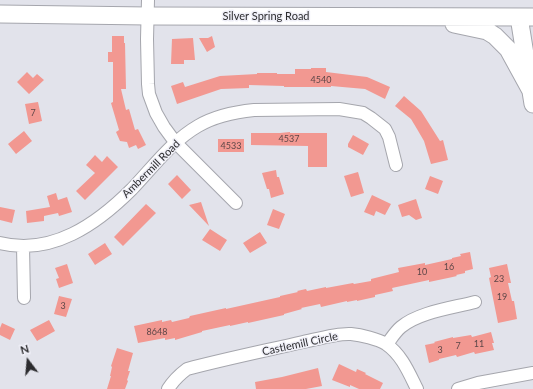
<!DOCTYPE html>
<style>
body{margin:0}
#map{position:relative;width:533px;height:389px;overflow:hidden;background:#e2e3eb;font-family:Lato,sans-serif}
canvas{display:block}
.north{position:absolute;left:8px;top:341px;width:40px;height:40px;-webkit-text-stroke:3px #f0f0f8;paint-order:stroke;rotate:344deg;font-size:11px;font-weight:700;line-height:16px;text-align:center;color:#2c2c2f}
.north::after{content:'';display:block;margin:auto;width:14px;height:18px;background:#2c2c2f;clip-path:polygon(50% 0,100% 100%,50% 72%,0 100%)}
</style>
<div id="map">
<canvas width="533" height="389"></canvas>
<div class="north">N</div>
</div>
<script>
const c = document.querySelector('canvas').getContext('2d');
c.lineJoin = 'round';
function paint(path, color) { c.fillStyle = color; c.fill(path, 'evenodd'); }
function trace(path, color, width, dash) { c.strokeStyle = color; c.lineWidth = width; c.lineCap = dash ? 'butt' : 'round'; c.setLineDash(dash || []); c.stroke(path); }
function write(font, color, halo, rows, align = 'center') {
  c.font = font + ' Lato,sans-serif'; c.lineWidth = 3; c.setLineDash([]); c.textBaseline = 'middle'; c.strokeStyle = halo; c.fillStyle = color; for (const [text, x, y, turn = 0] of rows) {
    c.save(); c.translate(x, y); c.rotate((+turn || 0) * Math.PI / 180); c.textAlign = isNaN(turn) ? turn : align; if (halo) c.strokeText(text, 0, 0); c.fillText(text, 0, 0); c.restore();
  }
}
paint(new Path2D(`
 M112 36H124V43H125L126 89H121L126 110 129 109 135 130 138 129 146 145 138 149 136 145 129 148 127 142 120 141 116 132 119 130 111 103 113 102V62H108V52H112Z
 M212 36 215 47 207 52 199 38H208Z
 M193 38 195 60H184V64H171L172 39Z
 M311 68H326V72L367 77 390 87 385 99 365 89 331 86V87H284V86L249 85V88L221 89 177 104 171 86 183 82 185 87 220 76 257 74V73H277V74H295V69H311Z
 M27 72 33 78 37 74 44 80 29 94 17 82Z
 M404 96 421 111 440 141 443 140 448 160 431 164 424 141 417 129 411 119 395 106Z
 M38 102 42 121 29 124 25 104Z
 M24 131 32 141 16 154 8 144Z
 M290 132V133H327V167H308V146L251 145V133H280Z
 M353 135 369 144 363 155 348 147V144Z
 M218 139H244V152H218Z
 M95 155 102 162 107 156 118 167 85 200 76 191 95 173 86 165Z
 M276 170 277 177H279L284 194 271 198 269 189H267L262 173Z
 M358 172 364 193 351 197 344 176Z
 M177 175 191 190 182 199 168 184Z
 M430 176 443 181 438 194 425 189Z
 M56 193 58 200 67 197 72 212 59 216 58 213 44 216V221L27 223 26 211 50 207 47 196Z
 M372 195 391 204 385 215 376 211 374 216 364 212Z
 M416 199 422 218 416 220 409 215 402 217 398 205Z
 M201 202 209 226 189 205Z
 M146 204 156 213 123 246 114 237Z
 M0 207 15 210 12 223 0 220Z
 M273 209 285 214 279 229 267 225Z
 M210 229 227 240 220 251 202 240Z
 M260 232 267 243 250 253 243 243Z
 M105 243 112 254 95 265 88 254Z
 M470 252 473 269 465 271V273L456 275 457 276 448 278 429 282V280L392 288 393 291 375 295V297L357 301V300L347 302V301L321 307 320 304 301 308 302 309 284 314V315L248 323V322L230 326V325L202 331V332L175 340V338L165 340V338L138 343 134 326 162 320V322L171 320 172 322 189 318 190 316 226 308V309L280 297V296L298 292 297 291 306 289 307 291 326 287V288L353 283 354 284 371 281V279L399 272 398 268 425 263V265L452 259V258L461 256 460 254Z
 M67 264 73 283 59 288 56 279 59 278 55 268Z
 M507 264 511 283H508L512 301H514L517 319 498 323 489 278 491 277 489 268Z
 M59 296 72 299 66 317 54 314Z
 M49 320 55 331 37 341 30 330Z
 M2 323 15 329 10 340 0 335V328Z
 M491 332 494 343H492L494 350 475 354 474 352 457 357 456 355 439 359V360L429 363 425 345 435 343 434 342 453 337V338L471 335 472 337Z
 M117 348 133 353 128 371H130L127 380 128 381 125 389H107L111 376H110L112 367 111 366Z
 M339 364 356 372 357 369 366 373 365 374 383 383 380 389H359L350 385V387L332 380Z
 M318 368 322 386 306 389H256L255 382 282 377Z`), '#f29891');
const street = new Path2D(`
 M148 0 147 39 148 84 149 94 156 113 164 127 175 142 236 203
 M0 243C52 256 97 224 132 189 153 167 172 141 198 126 215 116 234 112 254 110L339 109 363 113 371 118 385 129 389 137 396 165
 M23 246 24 298
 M387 344C391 339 395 332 401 327 419 312 452 308 475 302
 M168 389C173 381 179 375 187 369 225 359 264 351 303 342 317 339 338 333 351 334 361 335 378 339 386 344 402 355 409 373 417 389
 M458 389 478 383 533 373`);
const secondary = new Path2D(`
 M0 14 148 16 533 17
 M519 17 533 104
 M454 24 487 31 495 36 508 49 531 91`);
trace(street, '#a5a6ad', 14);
trace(secondary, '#a5a6ad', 19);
trace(street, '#fff', 12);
trace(secondary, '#fff', 17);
write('9px', '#5e4748', null, [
 ["4540",321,80],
 ["7",33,113],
 ["4537",289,139],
 ["4533",231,146],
 ["16",449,267],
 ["10",422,272],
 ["23",499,279],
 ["19",502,297],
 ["3",63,306],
 ["8648",157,332],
 ["11",479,344],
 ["7",458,346],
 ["3",440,350]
]);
write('11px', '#2c2c2f', '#f0f0f8', [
 ["Silver Spring Road",266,16],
 ["Ambermill Road",151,169,-45],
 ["Castlemill Circle",300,344,-12]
]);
</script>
